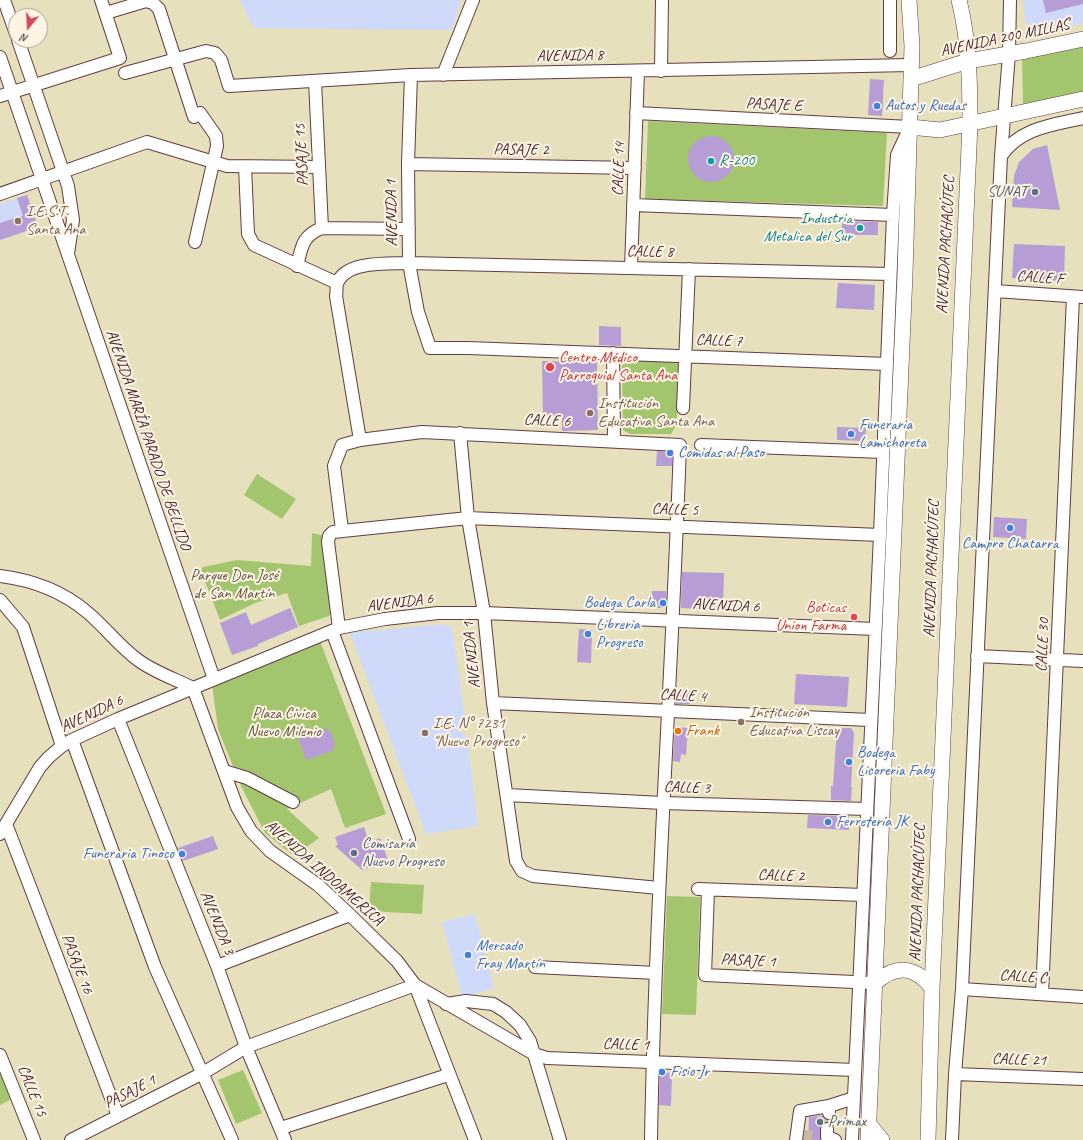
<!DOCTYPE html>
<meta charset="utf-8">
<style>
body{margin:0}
#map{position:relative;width:1083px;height:1140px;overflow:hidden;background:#e7e0bc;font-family:Caveat,sans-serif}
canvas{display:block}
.north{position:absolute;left:8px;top:8px;width:40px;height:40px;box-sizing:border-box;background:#fcf5e5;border:1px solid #b59f9b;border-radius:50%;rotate:198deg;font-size:11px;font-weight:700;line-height:16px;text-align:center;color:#4a1f2b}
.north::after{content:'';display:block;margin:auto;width:14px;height:18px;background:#d1495b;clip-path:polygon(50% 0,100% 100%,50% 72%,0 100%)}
</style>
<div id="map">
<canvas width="1083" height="1140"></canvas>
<div class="north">N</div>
</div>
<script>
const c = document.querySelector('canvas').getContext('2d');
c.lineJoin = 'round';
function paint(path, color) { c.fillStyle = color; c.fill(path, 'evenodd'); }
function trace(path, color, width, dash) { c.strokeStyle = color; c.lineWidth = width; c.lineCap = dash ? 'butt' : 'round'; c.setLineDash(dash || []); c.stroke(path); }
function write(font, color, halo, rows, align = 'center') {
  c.font = font + ' Caveat,sans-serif'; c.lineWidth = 4; c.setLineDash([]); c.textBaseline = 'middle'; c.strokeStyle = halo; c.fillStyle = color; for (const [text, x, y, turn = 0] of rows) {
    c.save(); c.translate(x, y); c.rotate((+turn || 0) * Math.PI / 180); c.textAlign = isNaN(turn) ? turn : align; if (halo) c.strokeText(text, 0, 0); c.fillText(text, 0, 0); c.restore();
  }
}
paint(new Path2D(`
 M240 0H461L452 30 256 28 251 24Z
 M1023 0H1083V23L1039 33 1033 32 1028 28 1025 19Z
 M27 195 38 227 0 240V204Z
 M443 624 452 628 465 718 457 728 467 737 478 826 426 834 350 633Z
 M475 914 494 988 462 997 442 922Z`), '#cfdafa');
paint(new Path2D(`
 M1083 42V92L1023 105 1022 59Z
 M648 121 887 133 883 206 645 199Z
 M627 360 679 362 681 366 676 426 671 434H630L623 430 622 365Z
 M257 474 296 499 282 519 244 495Z
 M312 533 321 535 325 540 331 611 329 616 299 626 287 593 255 603 220 620 201 571 203 567 237 560 311 566Z
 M320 641 386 814 345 828 331 789 287 809 319 838 294 856 265 833 241 786 218 729 212 684Z
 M371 882 424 885 422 914 369 911Z
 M667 896 700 897 696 1015 662 1014Z
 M0 1068 10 1100 0 1105Z
 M243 1070 262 1113 236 1124 218 1080Z`), '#a3c56e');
paint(new Path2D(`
 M1043 0H1083V4L1046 13Z
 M870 79 884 80 882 116 868 115Z
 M688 159a23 23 0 1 1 46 0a23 23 0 1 1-46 0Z
 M1047 145 1060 210 1012 207 1014 176 1019 162 1033 149Z
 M27 195 38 227 0 240V223L23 216 17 198Z
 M842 221 878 222V235H842Z
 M1014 244 1065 246 1064 281 1012 278Z
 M838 283 875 285 874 310 836 308Z
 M599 326 621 327V346L599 345Z
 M542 361 597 362 598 430 562 431V416H543Z
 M837 427 866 428 865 441 837 440Z
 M657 451 672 452V466H656Z
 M994 517 1027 519 1026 539 993 537Z
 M682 572 724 573 723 610 681 608Z
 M652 591H666V606L664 608H652Z
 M290 608 298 627 258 644V646L232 655 220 623 246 612 251 625Z
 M579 629 592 630 591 663 577 662Z
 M796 674 849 677 847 707 794 704Z
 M677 690H690V704H676Z
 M675 727 688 728 686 755 681 754 680 762 673 761Z
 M327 728 329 732H331L335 745 333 746 334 750 306 760 298 738Z
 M837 728H851L854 733 851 787H852L851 801 831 800V786H833Z
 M808 815 849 816V830L807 828Z
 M364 827 368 839 371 838 372 841 380 838 388 860 362 870 335 846 338 845 335 837Z
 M213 836 218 849 183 861 178 848Z
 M660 1072 672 1073 671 1106 659 1105Z
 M822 1116 826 1120H832V1124L827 1122 821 1125 820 1140H808L809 1117Z`), '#b69dd6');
trace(new Path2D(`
 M827 1129 829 1113
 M800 1136 816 1137`), '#c8b99f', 12, [12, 6]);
const minor = new Path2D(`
 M4 0 16 34
 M106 13 146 1 153 3 159 9 194 117
 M18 40 68 186 73 220 68 254
 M890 51V0
 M0 57 214 679
 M661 71 662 0
 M125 73 206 51 215 53 221 60 229 86 411 75 911 65
 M411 75 408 164 409 263 418 312 430 348H468L887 364
 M443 75 473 0
 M315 81 322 228
 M0 96 120 58 101 0
 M636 113 910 127 897 155 893 215 880 535 852 1140
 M1001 156C1020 128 1052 125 1083 118
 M408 164 635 168
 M245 167 248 234 254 245 337 283
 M0 194 147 142 227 166 319 167
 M633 205 893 215
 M195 242 217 146 216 136 200 113
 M297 266C302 246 302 236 322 228L409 229
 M631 268 638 71
 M995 291 1083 297
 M613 353 614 441
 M683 408 689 269
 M460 433 468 518 484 613 493 703 516 861 522 871 533 876 659 888
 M360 440 336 296C337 293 336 287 337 284 345 260 389 264 409 263L890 274
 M701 445 883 452
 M342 530 334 466 342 445 360 440 422 432 680 445C672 677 655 908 651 1140
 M0 576C32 580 62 591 87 612 105 627 119 646 138 660 154 672 175 679 193 688L237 807 251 831 270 851 318 885 350 915 397 961 415 985 475 1140
 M0 600 23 627 62 746
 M339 628 328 542 329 536 333 532 468 518 880 535
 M332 631 409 839
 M977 656 1083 661
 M493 703 870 720
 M118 719 217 966 246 1047 285 1140
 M72 740 155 967 232 1140
 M224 771 247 778 293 802
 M507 795 663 803 867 809
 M6 824 118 1116
 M0 834 40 767 49 757 62 746 72 740 118 719 339 628 385 619 438 613H484L875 629
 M698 889 863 895
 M708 890 705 975 875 983
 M217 966 350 915
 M535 967 656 973
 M962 989 1083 997
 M1042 994 1073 297
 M446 1004 466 1001 493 1004 506 1012 520 1025 530 1041 560 1140
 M0 1055 34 1140
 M955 1074 1083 1079
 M829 1113V1106L854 1098
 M281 1128 448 1075
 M827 1129V1137L835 1140
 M71 1140 203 1073 246 1047 415 985 534 1054 547 1058 855 1070
 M796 1140 800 1111 829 1106
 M952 1140 955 1074 962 989 1001 156 1009 54 1010 0`);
const major = new Path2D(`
 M911 79 968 61 1026 51 1083 39
 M910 127 940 130 1083 99
 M875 983C896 964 915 966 932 988
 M869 1124 882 1140
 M868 1140 905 274 912 46 909 0
 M928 1140 932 988 970 124C970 83 969 40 959 0`);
trace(minor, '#623c41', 14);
trace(major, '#623c41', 16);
trace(minor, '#fff', 12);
trace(major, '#fff', 15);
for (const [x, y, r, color] of [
 [877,106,4,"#3f7fe0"],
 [711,161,4,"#0f9aa8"],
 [1035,192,4,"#5c6f8a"],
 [18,221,4,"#8d6e63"],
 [860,228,4,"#0f9aa8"],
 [550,367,5,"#e0444e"],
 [590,413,4,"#8d6e63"],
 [851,434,4,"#3f7fe0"],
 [670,453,4,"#3f7fe0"],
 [1010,528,4,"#3f7fe0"],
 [663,603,4,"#3f7fe0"],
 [854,617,4,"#e0444e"],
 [588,634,4,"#3f7fe0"],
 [741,722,4,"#8d6e63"],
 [678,731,4,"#e8710a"],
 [425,733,4,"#8d6e63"],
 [849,762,4,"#3f7fe0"],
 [828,822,4,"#3f7fe0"],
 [354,853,4,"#5c6f8a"],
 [182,854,4,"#3f7fe0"],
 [468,955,4,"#3f7fe0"],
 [662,1072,4,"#3f7fe0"],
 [820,1122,4,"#5c6f8a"]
]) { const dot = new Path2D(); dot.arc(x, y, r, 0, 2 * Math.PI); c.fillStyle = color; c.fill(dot); trace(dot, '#fcf5e5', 1.5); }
write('16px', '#4a1f2b', '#fcf5e5', [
 ["AVENIDA 200 MILLAS",1005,38,-12],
 ["AVENIDA 8",570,56,-1],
 ["PASAJE E",774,105,3],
 ["PASAJE 2",521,150,1],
 ["PASAJE 15",302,155,-93],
 ["CALLE 14",619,169,-88],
 ["AVENIDA 1",392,213,-91],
 ["AVENIDA PACHACÚTEC",946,245,-87],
 ["CALLE 8",650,252,1],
 ["CALLE F",1040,278,4],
 ["CALLE 7",719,341,2],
 ["CALLE 6",547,421,3],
 ["AVENIDA MARÍA PARADO DE BELLIDO",148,440,71],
 ["CALLE 5",675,510,2],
 ["AVENIDA PACHACÚTEC",932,569,-88],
 ["AVENIDA 6",400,603,-7],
 ["AVENIDA 6",726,606,3],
 ["CALLE 30",1043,645,-87],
 ["AVENIDA 1",472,655,-96],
 ["CALLE 4",683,696,3],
 ["AVENIDA 6",92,714,-25],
 ["CALLE 3",687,788,2],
 ["AVENIDA INDOAMERICA",324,873,41],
 ["CALLE 2",781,876,2],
 ["AVENIDA PACHACÚTEC",918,893,-88],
 ["AVENIDA 3",217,923,68],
 ["PASAJE 1",748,961,3],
 ["PASAJE 16",77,964,69],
 ["CALLE C",1023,977,4],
 ["CALLE 1",626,1045,2],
 ["CALLE 21",1019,1060,2],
 ["CALLE 15",32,1091,68],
 ["PASAJE 1",130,1092,-27]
]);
write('16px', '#366cbe', '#fcf5e5', [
 ["Autos y Ruedas",885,106],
 ["Funeraria",859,425],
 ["Lamichoreta",859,443],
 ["Comidas al Paso",678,453],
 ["Campro Chatarra",1010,544,"center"],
 ["Bodega Carla",655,603,"right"],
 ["Libreria",596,625],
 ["Progreso",596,643],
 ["Bodega",857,753],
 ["Licoreria Faby",857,771],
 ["Ferretería JK",836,822],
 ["Funeraria Tinoco",174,854,"right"],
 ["Mercado",476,946],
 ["Fray Martín",476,964],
 ["Fisio Jr",670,1072]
], 'left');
write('16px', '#0d838f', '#fcf5e5', [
 ["R-200",719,161],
 ["Industria",852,219,"right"],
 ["Metalica del Sur",852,237,"right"]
], 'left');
write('16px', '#4e5e75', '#fcf5e5', [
 ["SUNAT",1027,192,"right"],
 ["Comisaría",362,844],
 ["Nuevo Progreso",362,862],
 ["Primax",828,1122]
], 'left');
write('16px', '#785e54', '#fcf5e5', [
 ["I.E.S.T.",26,212],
 ["Santa Ana",26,230],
 ["Institución",598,404],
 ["Educativa Santa Ana",598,422],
 ["Institución",749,713],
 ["Educativa Liscay",749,731],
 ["I.E. N° 7231",433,724],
 ["\"Nuevo Progreso\"",433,742]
], 'left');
write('16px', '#be3a42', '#fcf5e5', [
 ["Centro Médico",559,358],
 ["Parroquial Santa Ana",559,376],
 ["Boticas",846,608,"right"],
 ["Union Farma",846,626,"right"]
], 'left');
write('16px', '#65513f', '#fcf5e5', [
 ["Parque Don José",234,576],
 ["de San Martín",234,594],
 ["Plaza Cívica",284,714],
 ["Nuevo Milenio",284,732]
]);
write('16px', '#c56008', '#fcf5e5', [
 ["Frank",686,731]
], 'left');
</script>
